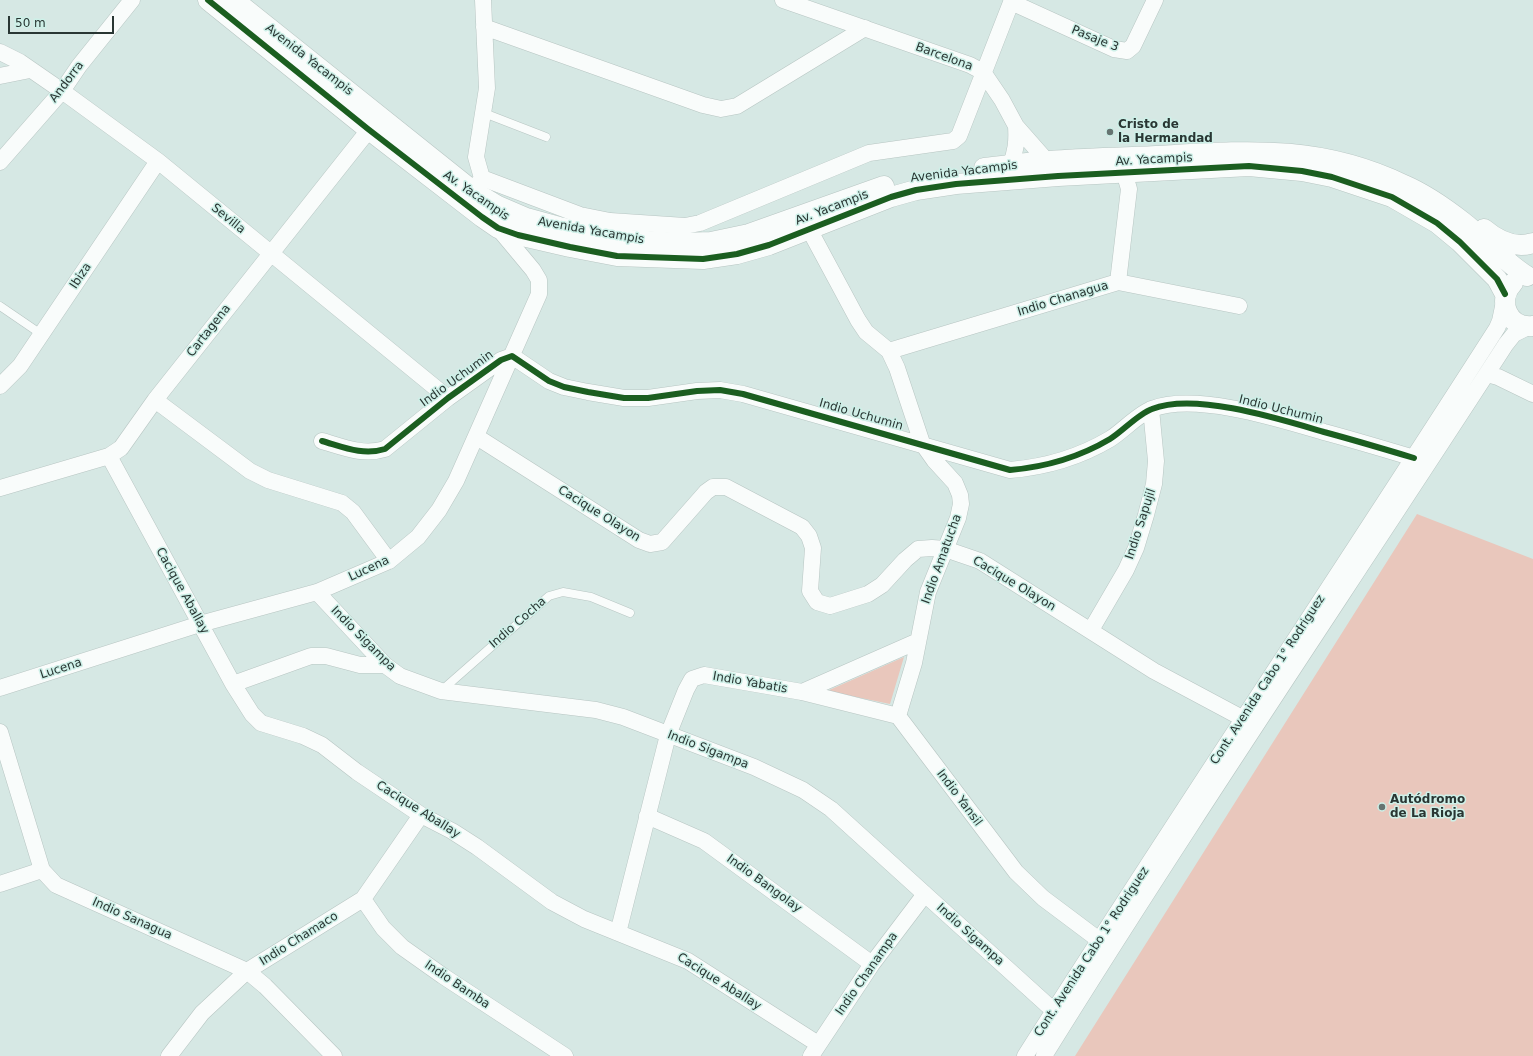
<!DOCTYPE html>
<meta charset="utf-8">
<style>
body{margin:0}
#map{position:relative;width:1533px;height:1056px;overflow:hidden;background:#d6e8e4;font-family:"DejaVu Sans",sans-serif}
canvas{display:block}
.scale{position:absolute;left:8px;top:16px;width:106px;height:18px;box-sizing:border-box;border:2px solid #293633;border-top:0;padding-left:5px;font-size:12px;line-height:14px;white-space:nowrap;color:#293633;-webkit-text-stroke:3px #cef0e8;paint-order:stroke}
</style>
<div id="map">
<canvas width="1533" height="1056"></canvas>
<div class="scale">50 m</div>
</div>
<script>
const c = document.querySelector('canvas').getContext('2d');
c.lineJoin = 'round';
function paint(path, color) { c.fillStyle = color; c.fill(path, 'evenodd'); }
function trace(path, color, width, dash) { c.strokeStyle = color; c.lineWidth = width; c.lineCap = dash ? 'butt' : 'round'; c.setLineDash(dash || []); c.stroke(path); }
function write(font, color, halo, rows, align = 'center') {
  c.font = font + ' "DejaVu Sans",sans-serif'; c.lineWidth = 3; c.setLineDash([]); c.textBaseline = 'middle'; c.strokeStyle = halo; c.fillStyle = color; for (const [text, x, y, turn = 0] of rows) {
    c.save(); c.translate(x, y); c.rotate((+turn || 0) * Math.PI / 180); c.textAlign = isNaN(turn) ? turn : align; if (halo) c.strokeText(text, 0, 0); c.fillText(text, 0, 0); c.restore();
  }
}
paint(new Path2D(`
 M1417 514 1533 559V1056H1075Z
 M904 657 890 704 827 691Z`), '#e9c7bc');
const service = new Path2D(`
 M484 113 546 137
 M0 306 41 334
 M441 691 549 596 563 592 591 597 630 613`);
const minor = new Path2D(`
 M783 0 970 65 983 72 1002 100 1016 126 1053 168
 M1011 2 1114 49 1127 51 1133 46 1155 0
 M484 27 703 105 721 109 737 106 865 28
 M0 52 20 62 62 91 158 161 448 398
 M0 76 30 70
 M0 162 62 91 79 66 132 0
 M1115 165 1124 172 1129 189 1118 282
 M1010 166C1016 152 1017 141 1016 126
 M482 178 476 157 487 88 483 0
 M473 191 482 178 580 215 610 221 685 226 700 223 869 153 953 141 959 136 1012 0
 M809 229 858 320 866 332 889 351 897 368 922 443 934 460 955 483 960 495 961 504 958 518 928 592 914 663 898 716
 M889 351 1118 282 1239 306
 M1487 374 1498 377 1533 394
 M0 386 20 366 158 161
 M155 400 250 471 268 480 342 503 353 512 389 561
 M477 437 639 540 650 544 662 542 706 492 713 487H726L802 527 809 536 813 548 810 591 817 602 830 606 868 594 882 585 905 560 918 549 932 548 945 549 980 561 1154 671 1242 718
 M322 441C343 447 363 456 385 449L448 398 501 360 512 356 549 381 564 387 588 392 624 398H648L697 391 720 390 743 394 1010 470C1046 467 1078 458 1110 439 1123 431 1138 414 1152 409 1195 392 1280 419 1324 432 1354 440 1384 449 1414 458
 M109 456 233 684 252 714 261 723 303 736 322 745 357 772 421 815 452 831 477 847 552 902 584 919 688 961 818 1044
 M0 488 109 456 121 448 155 400 376 121
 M317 592 385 665 400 676 441 691 596 710 623 717 754 767 803 790 831 809 1054 1011
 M1091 630 1126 570 1136 548 1146 515 1154 484 1156 461 1151 409
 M233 684 311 656H326L360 665H385
 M0 688 200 624 317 592 389 561 418 537 439 510 456 481 539 294V280L533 270 498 228
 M802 692 918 641
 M0 732 42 870 56 885 247 971 265 986 334 1056
 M647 816 704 841 872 964
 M0 884 42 870
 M363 899 383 928 402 947 443 976 565 1056
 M618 933 668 735 686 690 692 679 704 675 802 692 898 716 1016 872 1043 898 1099 940
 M169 1056 202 1013 247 971 363 899 421 815
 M811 1056 872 964 925 894
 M1025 1056C1180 812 1341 572 1497 328L1500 321 1504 302
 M1044 1056C1193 816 1352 582 1506 344L1514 334 1528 327`);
const tertiary = new Path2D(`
 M208 0 368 129 482 217 498 228 518 235 570 247 617 256 703 259 737 254 769 245 891 197 916 190 956 184 1058 176 1249 166 1302 171 1332 177 1392 197 1437 223 1460 242 1497 279 1505 294
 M234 0 473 191 498 206 526 218 559 227 630 240 681 243 711 242 749 234 884 186
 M984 168C1006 166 1028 162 1050 161 1085 158 1120 158 1156 156 1246 151 1319 144 1404 185 1425 194 1445 208 1463 222 1485 239 1503 261 1527 276
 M1484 229C1497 240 1515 249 1533 243
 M1513 283C1496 300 1508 329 1533 326`);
trace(service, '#b7c5c2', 9);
trace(minor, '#b7c5c2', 17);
trace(tertiary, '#b7c5c2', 21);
trace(service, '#f9fcfb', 8);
trace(minor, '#f9fcfb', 16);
trace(tertiary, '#f9fcfb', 20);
trace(new Path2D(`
 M208 0 368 129 482 217 498 228 518 235 570 247 617 256 703 259 737 254 769 245 891 197 916 190 956 184 1058 176 1249 166 1302 171 1332 177 1392 197 1437 223 1460 242 1497 279 1505 294
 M322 441C343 447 363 456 385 449L448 398 501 360 512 356 549 381 564 387 588 392 624 398H648L697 391 720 390 743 394 1010 470C1046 467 1078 458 1110 439 1123 431 1138 414 1152 409 1195 392 1280 419 1324 432 1354 440 1384 449 1414 458`), '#1b5e20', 6);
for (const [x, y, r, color] of [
 [1110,132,4,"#667471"],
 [1382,807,4,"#667471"]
]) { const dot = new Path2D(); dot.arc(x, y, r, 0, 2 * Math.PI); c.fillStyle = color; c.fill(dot); trace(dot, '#cef0e8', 1.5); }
write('12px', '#293633', '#cef0e8', [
 ["Pasaje 3",1095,39,22],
 ["Barcelona",944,57,20],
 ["Avenida Yacampis",309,60,38],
 ["Andorra",67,82,-53],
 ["Av. Yacampis",1154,160,-3],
 ["Avenida Yacampis",964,172,-7],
 ["Av. Yacampis",476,196,35],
 ["Av. Yacampis",832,208,-21],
 ["Sevilla",228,219,39],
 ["Avenida Yacampis",591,231,10],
 ["Ibiza",81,276,-56],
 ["Indio Chanagua",1063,299,-17],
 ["Cartagena",209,331,-52],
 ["Indio Uchumin",457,379,-36],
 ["Indio Uchumin",1281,410,14],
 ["Indio Uchumin",861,415,16],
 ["Cacique Olayon",599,514,32],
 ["Indio Sapujil",1141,524,-72],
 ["Indio Amatucha",942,559,-70],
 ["Lucena",369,569,-25],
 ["Cacique Olayon",1014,584,31],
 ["Cacique Aballay",182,591,61],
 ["Indio Cocha",518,623,-41],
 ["Indio Sigampa",363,639,45],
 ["Lucena",61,669,-18],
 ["Cont. Avenida Cabo 1° Rodriguez",1268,680,-57],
 ["Indio Yabatis",750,683,10],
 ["Indio Sigampa",708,750,21],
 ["Indio Yansil",959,798,53],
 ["Cacique Aballay",418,810,32],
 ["Indio Bangolay",764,884,36],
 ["Indio Sanagua",132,919,24],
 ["Indio Sigampa",970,935,42],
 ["Indio Chamaco",299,939,-32],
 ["Cont. Avenida Cabo 1° Rodriguez",1092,952,-57],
 ["Indio Chanampa",867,974,-55],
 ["Cacique Aballay",719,982,32],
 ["Indio Bamba",457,985,34]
]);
write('bold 12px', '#293633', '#cef0e8', [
 ["Cristo de",1118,125],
 ["la Hermandad",1118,139],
 ["Autódromo",1390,800],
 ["de La Rioja",1390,814]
], 'left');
</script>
